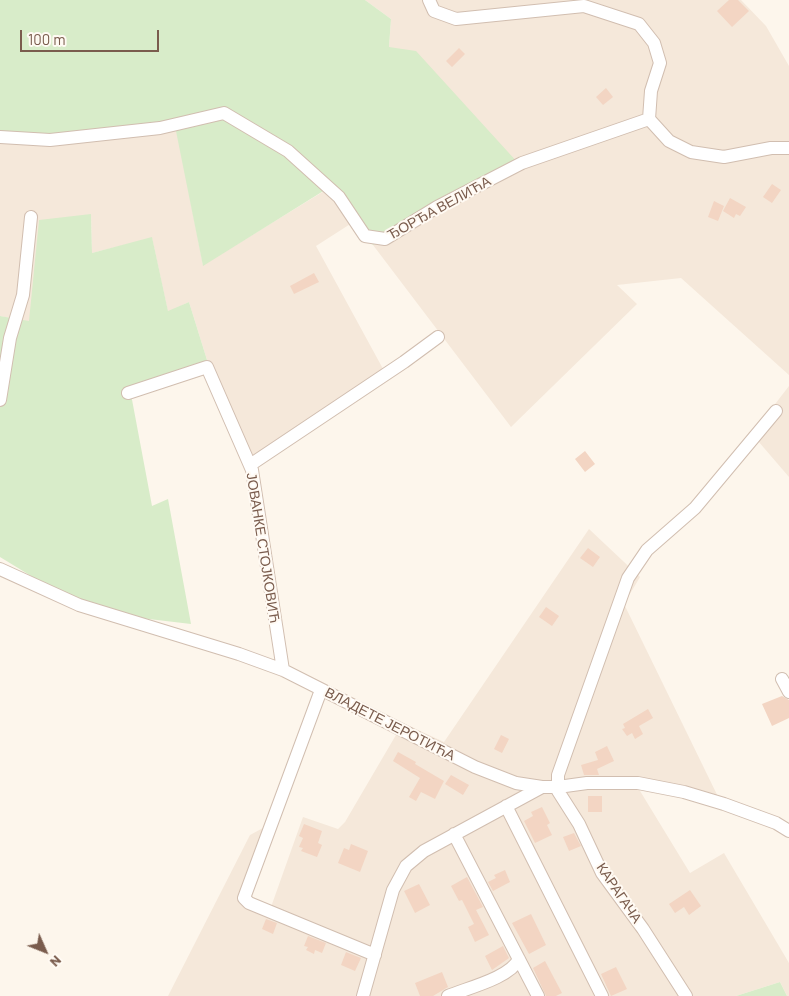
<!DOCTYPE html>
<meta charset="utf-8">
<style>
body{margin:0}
#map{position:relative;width:789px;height:996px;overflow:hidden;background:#fdf6ec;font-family:Barlow,sans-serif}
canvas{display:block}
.north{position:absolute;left:20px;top:926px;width:50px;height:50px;-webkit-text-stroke:4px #fffaf3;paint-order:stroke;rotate:134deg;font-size:14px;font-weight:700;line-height:20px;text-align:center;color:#7a5c4d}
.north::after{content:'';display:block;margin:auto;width:18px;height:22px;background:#7a5c4d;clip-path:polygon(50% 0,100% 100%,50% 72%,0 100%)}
.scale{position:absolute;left:20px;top:30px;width:139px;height:22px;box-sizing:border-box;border:2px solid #7a5c4d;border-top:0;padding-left:6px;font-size:15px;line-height:18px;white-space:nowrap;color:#7a5c4d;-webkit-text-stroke:4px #fffaf3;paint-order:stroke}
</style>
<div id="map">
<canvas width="789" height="996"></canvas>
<div class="north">N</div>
<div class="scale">100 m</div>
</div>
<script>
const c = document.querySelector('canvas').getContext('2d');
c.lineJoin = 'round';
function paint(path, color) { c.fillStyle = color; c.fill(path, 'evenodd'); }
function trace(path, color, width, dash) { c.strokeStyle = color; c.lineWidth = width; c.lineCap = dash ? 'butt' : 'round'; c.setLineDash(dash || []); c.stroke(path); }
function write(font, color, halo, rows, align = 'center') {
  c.font = font + ' Barlow,sans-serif'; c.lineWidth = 4; c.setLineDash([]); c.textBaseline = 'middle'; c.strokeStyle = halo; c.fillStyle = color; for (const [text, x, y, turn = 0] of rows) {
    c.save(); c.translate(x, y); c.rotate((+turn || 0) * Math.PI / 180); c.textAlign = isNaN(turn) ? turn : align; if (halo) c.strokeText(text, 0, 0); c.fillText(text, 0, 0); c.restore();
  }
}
paint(new Path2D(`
 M365 0H741L766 26 789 66V375L681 278 617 285 637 304 511 427 373 245 431 209 389 47 391 19Z
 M175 121 203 265 334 185 355 221 316 246 388 378 253 460 207 360 189 302 168 312 152 238 92 253 91 215 29 322 0 316V133Z
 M789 386V477L752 434Z
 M589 529 640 577 624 604 724 809 637 786 690 873 724 853 789 963V996H787L780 982 736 996H168L250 835 274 822 244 892 271 907 303 817 338 829 345 822 403 723 444 742Z`), '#f5e8da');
paint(new Path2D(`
 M0 0H365L391 19 389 47 416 51 518 163 431 209 373 245 355 221 333 185 203 266 174 121C117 129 58 136 0 133Z
 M91 214 92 253 152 237 168 311 189 302 207 360 130 389 152 506 168 499 191 624 115 615 41 582 0 557V316L29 321 39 220Z
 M780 982 787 996H736Z`), '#d8ecc9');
paint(new Path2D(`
 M729 0H738L749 11 732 27 717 11Z
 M459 48 465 54 452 67 446 61Z
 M606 88 613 97 603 105 596 97Z
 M772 184 781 190 772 203 763 197Z
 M730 198 746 207 740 216 736 214 734 218 723 211Z
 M714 201 724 206 718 221 708 217Z
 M314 273 319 282 294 294 290 286Z
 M585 451 595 464 585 472 575 459Z
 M588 548 600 557 593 567 580 558Z
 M546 607 559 616 552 626 539 617Z
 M782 696 789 700V718L772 726 762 704Z
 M648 709 653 718 639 726 643 734 635 739 632 733 627 736 622 729 625 728 623 724Z
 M501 735 509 739 502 753 494 749Z
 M607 746 614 761 597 769 599 775H584L581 765 598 760 595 752Z
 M398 752 416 762 415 764 444 781 435 799 421 792 416 801 409 797 420 778 393 761Z
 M451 775 469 785 463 795 445 784Z
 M588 796H602V812H588Z
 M542 807 550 823 547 825 552 835 535 843 524 821 533 816 531 812Z
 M304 824 322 831 318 843 322 845 317 857 301 851 303 848 299 847 303 838 299 836Z
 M574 833 581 846 569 851 563 837Z
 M351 844 368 851 360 872 338 863 344 848 349 850Z
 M505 870 510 882 493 891 488 882 496 878 494 875Z
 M467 877 483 907 476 910 489 935 475 942 468 927 474 924 462 900 459 901 451 886Z
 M419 884 430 905 415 913 404 891Z
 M690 890 701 906 689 915 684 907 675 913 669 904Z
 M531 914 546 945 529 954 512 923Z
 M266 919 277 923 273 934 262 929Z
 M308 936 326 943 322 953 315 950 314 954 306 950 308 947 304 946Z
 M503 946 509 958 492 970 485 956Z
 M346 952 361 958 355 971 341 965Z
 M545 961 562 993 556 996H546L533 968Z
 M616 967 627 989 611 996 601 974Z
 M442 972 448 987 433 996H420L415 983Z`), '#f3d5c3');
const minor = new Path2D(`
 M429 0 434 11 456 19 584 6 639 24 654 43 660 63 651 91 649 119 669 141 691 152 724 157 771 148H789
 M0 137 50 140 160 128 224 113 288 151 339 197 365 236 385 239 437 207 522 163 649 119
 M128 393 207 367 252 470 283 670
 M0 400 10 338 23 295 31 217
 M250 465 404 362 438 337
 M0 569 79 605 239 654 283 670 475 767 516 783 542 787H558L587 783H638L684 792 724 804 776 823 789 831
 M782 679 789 692
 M321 690 244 898 249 903 375 955
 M506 806 602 996
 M454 834 538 996
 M363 996 393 890 406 866 424 851 542 787
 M448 996C467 988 510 978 519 959
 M686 996 643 929 602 873 579 824 558 791V775L628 578 647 550 695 508 776 411`);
trace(minor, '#d1beb0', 14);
trace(minor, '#fff', 12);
write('14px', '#7a5c4d', '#fffaf3', [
 ["ЂОРЂА ВЕЛИЋА",439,208,-29],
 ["ЈОВАНКЕ СТОЈКОВИЋ",263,548,81],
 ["ВЛАДЕТЕ ЈЕРОТИЋА",390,724,27],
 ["КАРАГАЧА",619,893,56]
]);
</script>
